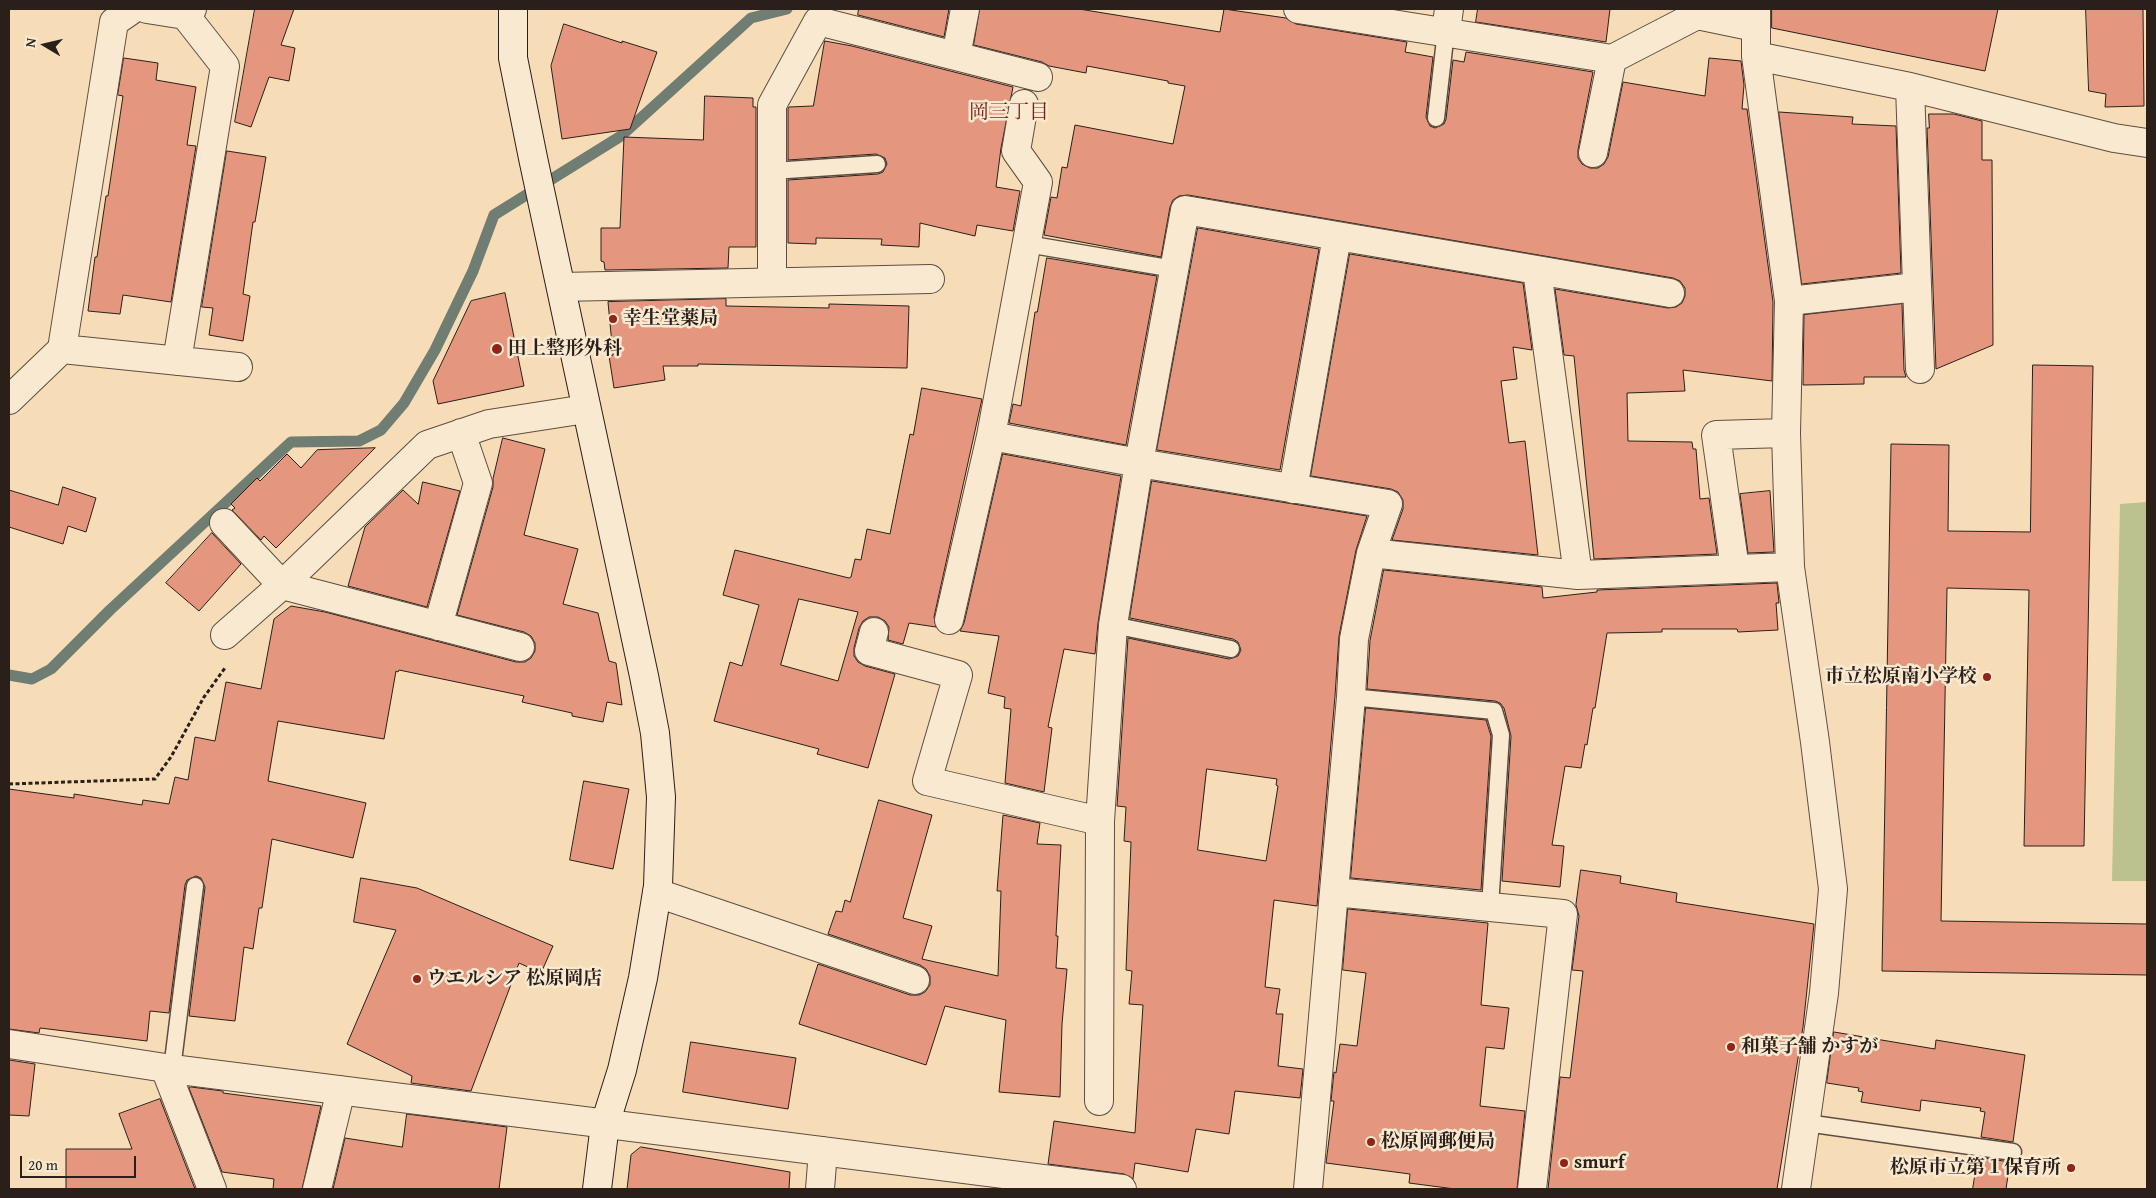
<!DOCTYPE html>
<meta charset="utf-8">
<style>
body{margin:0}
#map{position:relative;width:2156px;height:1198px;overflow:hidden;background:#f6ddb8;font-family:"Gentium Book Plus",serif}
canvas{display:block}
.frame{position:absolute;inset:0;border:10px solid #2b1f19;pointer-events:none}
.north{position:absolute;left:20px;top:20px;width:50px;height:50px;-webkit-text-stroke:4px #f9e9d1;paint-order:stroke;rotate:279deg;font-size:14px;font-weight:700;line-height:20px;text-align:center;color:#2b1f19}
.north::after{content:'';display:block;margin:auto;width:18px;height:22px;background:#2b1f19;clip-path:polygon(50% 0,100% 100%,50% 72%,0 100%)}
.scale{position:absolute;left:20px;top:1156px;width:116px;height:22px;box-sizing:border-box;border:2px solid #2b1f19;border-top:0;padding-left:6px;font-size:15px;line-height:18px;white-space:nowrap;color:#2b1f19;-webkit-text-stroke:4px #f9e9d1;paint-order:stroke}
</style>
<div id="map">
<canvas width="2156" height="1198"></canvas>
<div class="frame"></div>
<div class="north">N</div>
<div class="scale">20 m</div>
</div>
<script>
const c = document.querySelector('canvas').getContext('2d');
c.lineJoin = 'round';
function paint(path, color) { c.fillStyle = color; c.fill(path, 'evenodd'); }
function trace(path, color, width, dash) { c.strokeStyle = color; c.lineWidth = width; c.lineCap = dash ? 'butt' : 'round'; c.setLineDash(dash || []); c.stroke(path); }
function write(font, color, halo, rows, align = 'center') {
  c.font = font + ' "Gentium Book Plus","Noto Serif JP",serif'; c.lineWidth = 5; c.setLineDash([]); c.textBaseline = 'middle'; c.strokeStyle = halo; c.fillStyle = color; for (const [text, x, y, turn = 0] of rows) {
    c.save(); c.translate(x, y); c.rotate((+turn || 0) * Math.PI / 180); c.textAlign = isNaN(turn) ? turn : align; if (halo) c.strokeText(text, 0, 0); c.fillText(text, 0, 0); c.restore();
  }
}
paint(new Path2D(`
 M2147 502V881H2112L2120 504Z`), '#bbc18f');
trace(new Path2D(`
 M9 675 32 679 51 669 110 610 291 442 359 441 381 430 404 403 435 350 473 271 494 215 621 136 751 18 787 9`), '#6f7d72', 11);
const building = new Path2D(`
 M255 9H294L281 45 295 48 289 81 269 77 251 127 235 122Z
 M859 9H949L944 37 858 15Z
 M980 9H1079L1220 32 1224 9 1286 18 1296 24 1407 42 1405 52 1433 57 1426 117 1430 126 1435 128 1444 124 1446 119 1453 60 1464 62 1466 52 1593 72 1578 150V158L1582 164 1590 168H1598L1604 164 1608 157 1623 82 1705 96 1709 58 1741 61 1744 85 1742 109H1747L1773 302 1772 381 1683 370 1685 391 1627 393 1628 441 1692 442 1693 449H1696L1700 499 1709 498 1717 554 1594 559 1574 356 1564 355 1555 289 1668 308 1676 307 1682 303 1685 296V288L1680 281 1673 278 1188 195 1179 196 1173 200 1170 207 1161 257 1044 235 1051 197 1057 198 1062 167 1067 168 1075 125 1173 144 1185 86 1168 83V81L1087 66 1086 73 1049 66 1042 62 974 45Z
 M1478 9H1610L1606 42 1476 22Z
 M1772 9H1998L1985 71 1772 28Z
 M2086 9H2143L2144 106 2105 107 2106 94 2089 91Z
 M564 24 622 43V41L657 52 630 129 562 139 551 66Z
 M825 41 852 46 1013 87 1001 148 996 187 1020 191 1013 231 977 225 975 236 920 223 919 247 881 245 882 239 816 238V244L788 243V180L878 174 883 172 887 164 885 158 876 154 788 160V109L789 107 813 106Z
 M124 58 158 63 156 80 196 87 187 145 196 146 171 302 123 295 120 314 88 311 95 257H97L106 196H108L123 96 118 95Z
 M705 96 753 98V107H756V247H729L728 268 605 270 604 262 601 261V228H620L624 137 703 140Z
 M1779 112 1853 117 1852 124 1896 126 1901 273 1802 284Z
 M1929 114H1954L1982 121V160H1992L1993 345 1936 369 1927 128H1929Z
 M227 151 266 157 255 222H253L243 294 250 296 243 341 209 335 213 308 202 307Z
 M1198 228 1319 249 1280 470 1157 450Z
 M1350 254 1523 283 1532 350 1513 347 1517 379 1501 381 1509 443 1525 441 1538 555 1392 540 1403 509V500L1398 492 1391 489 1311 476Z
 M1047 258 1157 276 1126 445 1009 423 1013 404 1021 406 1035 312H1037Z
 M505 293 524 386 438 404 433 381 471 301Z
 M726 299V306L829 308V304L909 306 907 368 698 364V366H663L665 380 614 388 609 356 613 355 608 302Z
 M1902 304 1904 370 1906 377H1864V384L1803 385 1804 315Z
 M2033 365 2093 366 2084 846H2024L2029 590 1947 588 1941 921 2147 924V975L1882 971 1891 444 1949 445 1948 531 2030 532Z
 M922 388 982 399 934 617 936 627 909 623 903 644 888 640 889 627 885 621 878 617H869L863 621 859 628 854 648V656L858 662 865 666 895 674 868 768 817 754 819 749 714 721 730 662 742 666 759 605 723 595 735 550 849 578 851 577 855 559 861 560 867 529 890 534 910 434 913 435ZM799 599 858 612 838 681 781 665Z
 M503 438 545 449 524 535 578 549 563 604 598 613 609 661 616 663 622 705 607 702 603 722 572 716V713L522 702 524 696 399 670 398 672 396 671 384 739 278 721 268 781 366 803 353 858 272 839 262 908H259L253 949 244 947 235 1021 189 1016 205 887 201 878 196 876 187 880 185 885 169 1013 150 1011 147 1041 40 1028 39 1033 9 1029V789L74 798V794L142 805 143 800 169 804 175 777 188 780 195 737 215 741 226 682 261 689 274 619 291 606 325 612 516 662H525L531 658 535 651V643L531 636 524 632 457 615 493 487V479Z
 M375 448 276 548 264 536 261 540 232 510 235 508 231 504 257 478 260 481 287 454 301 468 317 450Z
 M1003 454 1121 476 1098 623 1095 654 1064 649 1048 727 1052 728 1044 792 1005 783 1011 709 1004 708 1005 697 988 693 999 636 960 631 964 623Z
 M1152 481 1367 516 1356 550 1339 636 1335 696 1317 906 1274 900 1265 987 1280 989 1276 1014H1283L1278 1066 1303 1069 1300 1098 1235 1091 1229 1134 1196 1129 1188 1172 1135 1163 1133 1179 1124 1174 1048 1164 1054 1121 1135 1133 1143 1005 1129 1004 1132 971 1126 970 1131 842 1124 841 1126 807 1117 806 1128 638 1229 659 1238 656 1241 650 1238 642 1233 639 1130 618ZM1207 769 1277 779 1276 785 1278 786 1266 861 1198 850Z
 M423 482 460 491 427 607 348 586 365 527 403 490 418 504Z
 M63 487 96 498 86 532 68 526 63 544 9 527V490L58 505Z
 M1770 491 1774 552 1748 553 1740 494Z
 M212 533 241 564 199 611 166 583Z
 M1384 570 1542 587 1543 598 1597 592V590L1777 583 1779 603H1776L1778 630 1738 632 1737 629H1662V632L1607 633 1595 708H1593L1587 745 1585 744 1581 768 1565 766 1552 845 1564 846 1560 887 1502 881 1511 736 1504 708 1500 703 1495 701 1367 689 1370 641Z
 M1366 708 1486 720 1491 736 1481 890 1351 878Z
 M584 781 629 789 613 869 570 860Z
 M879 800 932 815 903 918 932 926 922 959 998 976 1001 891H997L1003 815 1040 823 1037 844 1061 845 1056 936H1058L1056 968 1067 969 1062 1024 1060 1097 999 1092 1006 1020 945 1006 926 1065 799 1024 818 964 910 995H919L925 992 930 985V976L926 969 920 965 828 934 836 911 842 912 845 900 850 902Z
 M1581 870 1621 876 1620 883 1677 893 1676 902 1814 924 1803 1027 1777 1189H1548L1560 1077 1570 1078 1583 971 1572 970 1579 916 1576 905Z
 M361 878 417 888 553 946 541 973 519 963 471 1091 411 1083 412 1076 347 1044 396 930 354 922Z
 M1348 909 1488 923 1481 1005 1509 1008 1504 1049 1486 1047 1480 1106 1525 1111 1517 1189H1455L1409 1183 1410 1174 1326 1163 1334 1101H1331L1334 1072 1336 1073 1340 1044 1357 1046 1366 973 1343 970Z
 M1834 1032 1935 1049 1936 1040 2025 1055 2013 1142 1981 1137 1985 1112 1980 1111 1981 1108 1921 1100 1920 1111 1861 1102 1863 1092 1858 1091 1859 1088 1827 1083Z
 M691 1042 796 1058 788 1109 683 1092Z
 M9 1060 35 1064 29 1116 9 1115Z
 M191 1087 223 1091V1093L321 1106 302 1189H273L274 1179 222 1172 189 1088Z
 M160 1099 195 1189H66V1149H132L119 1114Z
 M407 1114 507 1127 499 1189H333L345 1138 402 1147Z
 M641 1147 790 1172 789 1189H627L631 1155Z
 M1978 1157 2010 1162 2006 1189H1973Z`);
paint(building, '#e4977e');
trace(building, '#2b1f19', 1);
const lane = new Path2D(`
 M1436 118 1446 31
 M772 171 877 164
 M1027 244 1174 269
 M1113 625 1231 649
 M1351 697 1494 711 1501 735 1490 907
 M172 1069 195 886
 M1806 1123 2013 1152`);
const street = new Path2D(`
 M147 9 185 15 192 9
 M1298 9 1612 59 1697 15 1755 27
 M1756 9V56L1789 301 1786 433 1790 567 1815 742 1833 889 1824 993 1796 1189
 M1446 31 1449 9
 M956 56 965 9
 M1756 56 1910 87 2114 138 2147 143
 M1910 87 1920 369
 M1593 153 1612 59
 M1537 270 1670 293
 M772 282V105L818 21 1038 77
 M561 287 930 279
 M1789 301 1917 287
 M62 349 114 22 133 9
 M177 361 225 66 185 15
 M9 400 62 349 238 367
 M991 436 1139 463 1388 504 1371 553 1578 575 1790 567
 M1293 489 1337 236
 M224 523 282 585 520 647
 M1735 569 1716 435 1786 433
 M949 620 991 436 1038 182 1016 151 1024 104
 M438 626 478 483 461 433
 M874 632 869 651 958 675 927 781 1100 821
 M225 635 282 585 427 445 489 424 586 409
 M1334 892 1563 914 1532 1189
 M657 893 915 980
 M9 1044 172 1069 1122 1189
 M165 1068 212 1189
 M1099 1101 1100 821 1113 625 1139 463 1185 210 1537 270 1578 575
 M317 1189 341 1090
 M820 1189 823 1151
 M1308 1189 1351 697 1354 639 1371 553`);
const secondary = new Path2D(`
 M513 9V58L533 158 644 676 655 733 661 797 658 886 643 978 622 1070 605 1124 597 1189`);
trace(lane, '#5e4e41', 19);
trace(street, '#5e4e41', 30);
trace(secondary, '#2b1f19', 30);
trace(new Path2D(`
 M9 784 155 779 171 757 204 697 225 668`), '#2b1f19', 3, [4, 2.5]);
trace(lane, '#f9e9d1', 16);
trace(street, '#f9e9d1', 28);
trace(secondary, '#f9e9d1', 28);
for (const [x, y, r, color] of [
 [613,319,5,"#8f2418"],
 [497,349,6,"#8f2418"],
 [1987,677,5,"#8f2418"],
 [417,979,5,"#8f2418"],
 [1731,1047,5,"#8f2418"],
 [1371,1142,5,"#8f2418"],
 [1564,1163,5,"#8f2418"],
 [2071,1168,5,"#8f2418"]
]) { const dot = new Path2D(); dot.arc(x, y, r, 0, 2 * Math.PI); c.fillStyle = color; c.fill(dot); trace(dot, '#f9e9d1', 2); }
write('bold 19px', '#2b1f19', '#f9e9d1', [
 ["幸生堂薬局",623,319],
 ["田上整形外科",508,349],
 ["市立松原南小学校",1977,677,"right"],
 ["ウエルシア 松原岡店",427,979],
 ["和菓子舗 かすが",1741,1047],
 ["松原岡郵便局",1381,1142],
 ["smurf",1574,1163],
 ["松原市立第１保育所",2061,1168,"right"]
], 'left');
write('20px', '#7a1f14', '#f9e9d1', [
 ["岡三丁目",1009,113]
]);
</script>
